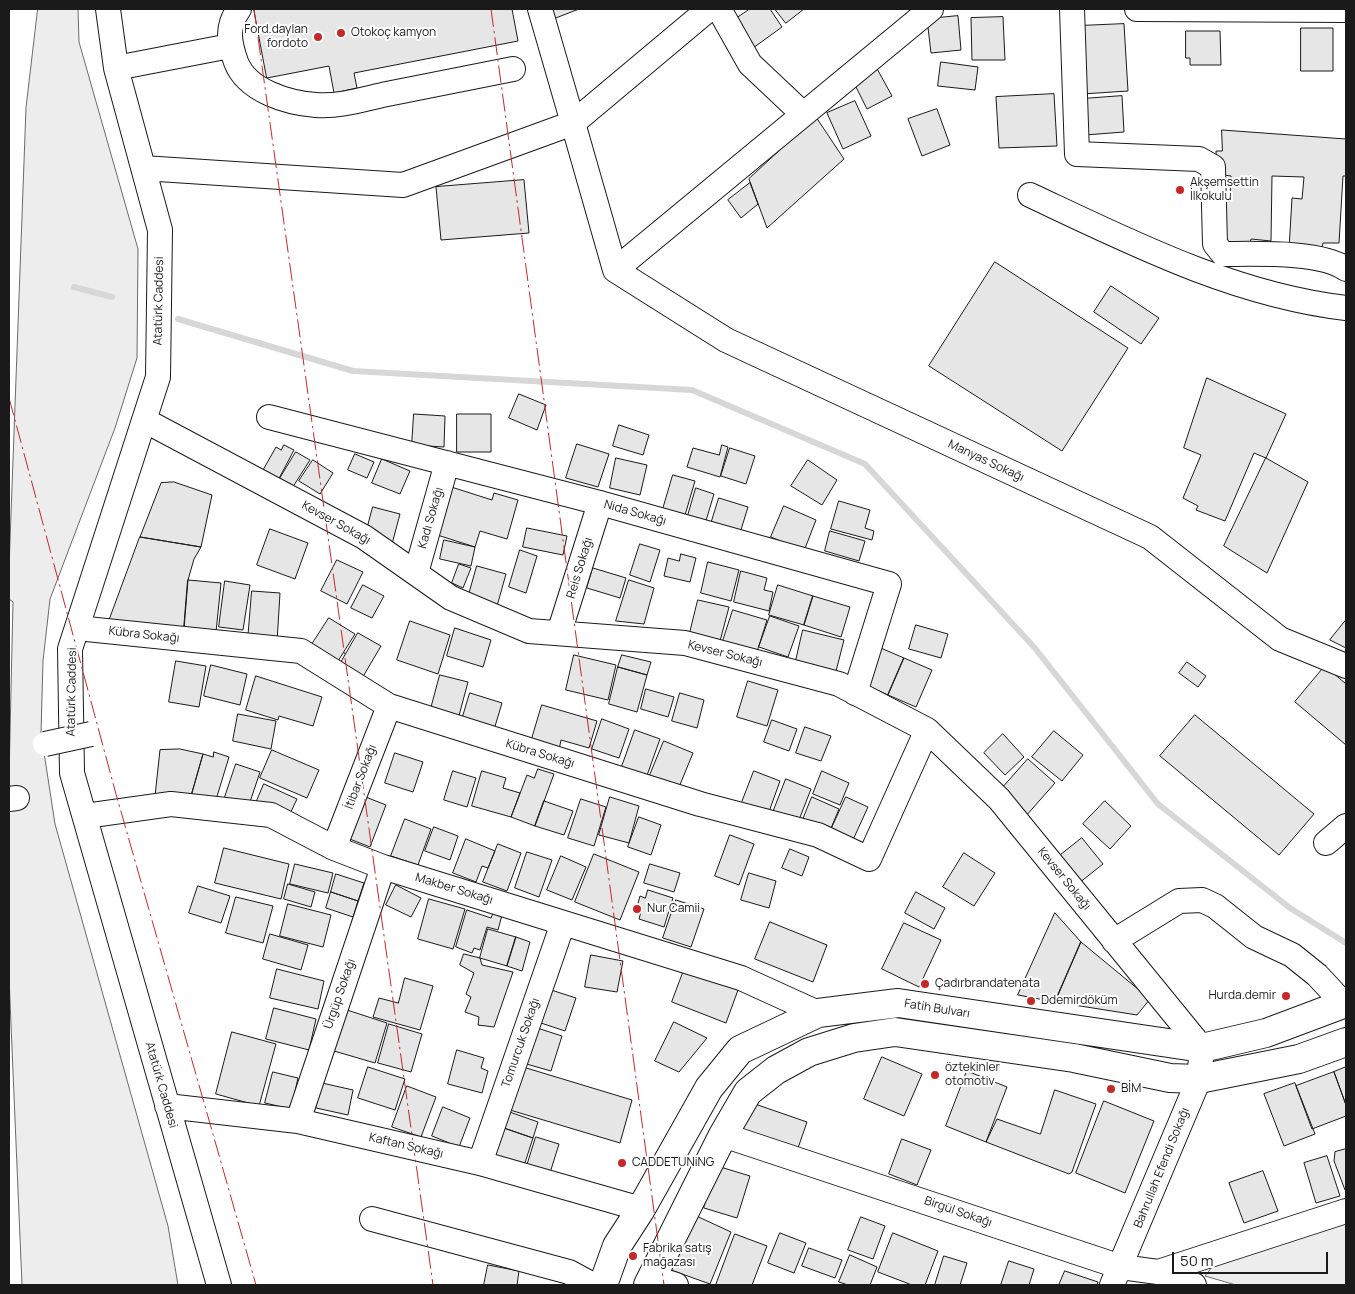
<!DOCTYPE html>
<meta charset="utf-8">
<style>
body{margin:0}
#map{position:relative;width:1355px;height:1294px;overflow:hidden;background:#fff;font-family:Manrope,sans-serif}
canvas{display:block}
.frame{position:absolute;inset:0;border:10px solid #1a1a1a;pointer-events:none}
.scale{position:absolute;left:1172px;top:1252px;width:156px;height:22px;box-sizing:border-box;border:2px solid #1a1a1a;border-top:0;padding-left:6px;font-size:15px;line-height:18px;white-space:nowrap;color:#1a1a1a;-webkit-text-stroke:4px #fff;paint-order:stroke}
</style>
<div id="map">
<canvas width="1355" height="1294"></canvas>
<div class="frame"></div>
<div class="scale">50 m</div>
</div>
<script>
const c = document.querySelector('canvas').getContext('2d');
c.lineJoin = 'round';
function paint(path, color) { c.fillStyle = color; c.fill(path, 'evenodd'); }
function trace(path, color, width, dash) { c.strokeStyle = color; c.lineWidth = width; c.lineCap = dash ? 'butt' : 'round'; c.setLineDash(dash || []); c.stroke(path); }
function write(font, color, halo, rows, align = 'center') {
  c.font = font + ' Manrope,sans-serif'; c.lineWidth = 4; c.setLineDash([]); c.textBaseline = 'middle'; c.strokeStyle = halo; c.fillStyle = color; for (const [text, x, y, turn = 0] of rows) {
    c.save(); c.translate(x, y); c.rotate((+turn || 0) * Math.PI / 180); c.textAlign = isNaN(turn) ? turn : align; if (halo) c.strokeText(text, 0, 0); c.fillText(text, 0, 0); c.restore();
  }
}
const green = new Path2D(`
 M38 9H78L79 42 138 249 137 358 115 428 50 599 43 661 41 733 55 824 168 1226 178 1285H22L9 977V778L13 602 9 599V568L26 108Z
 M1346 1218V1285H1236L1205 1276 1215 1263Z`);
paint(green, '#ededed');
trace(green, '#6a6a6a', 1);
trace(new Path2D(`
 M74 287 112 297
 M178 319 353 371 692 390 865 464 1034 647 1158 804 1290 908 1346 943`), '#d7d7d7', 6);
const building = new Path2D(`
 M254 9H512L518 41 354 73 357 88 334 93 329 66 267 78Z
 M544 9H579L548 21Z
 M750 9H770L782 27 753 48 734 20Z
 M775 9H804L786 23Z
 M958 16 961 50 931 53 927 19Z
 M1003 17 1005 60H972L971 18Z
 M1124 24 1128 91 1082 94 1078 26Z
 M1301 28H1333V71H1301Z
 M1186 31H1220L1221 65H1190V58H1186Z
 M941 62 978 67 975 90 938 86Z
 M875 65 892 96 867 109 851 77Z
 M1054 94 1057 146 999 148 996 97Z
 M1122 96 1124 132 1085 135 1082 99Z
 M855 101 871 136 843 149 827 113Z
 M937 109 950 145 922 156 908 119Z
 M816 117 844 159 767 228 749 179Z
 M1222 130 1346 139V176H1343L1339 243H1323L1321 253 1289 249 1292 198 1302 199 1304 177 1272 176 1271 241 1251 239 1249 250 1218 247V197L1230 196 1231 176 1217 174 1216 151H1222Z
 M524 180 529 233 441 240 436 187Z
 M750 183 758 204 741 218 728 200Z
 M995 262 1128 348 1062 451 929 366Z
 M1111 286 1159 318 1141 344 1094 312Z
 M1207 378 1286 414 1266 458 1254 453 1225 521 1196 510 1198 506 1183 498 1201 455 1184 448Z
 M519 394 546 405 537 430 509 418Z
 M414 414 445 416 444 447 412 445Z
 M457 414H491V452H457Z
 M619 425 649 435 643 455 613 446Z
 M577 444 609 454 598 487 566 478Z
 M284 445 294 450 275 486 263 470 276 447 281 450Z
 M722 445 728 447 720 477 687 467 693 448 719 455Z
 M730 448 755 456 746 484 721 476Z
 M296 452 310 460 289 493 276 485Z
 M355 454 374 462 367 478 348 470Z
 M616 458 647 465 640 495 610 488Z
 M1266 458 1308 482 1267 573 1224 546Z
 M382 459 410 471 400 494 372 483Z
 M313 460 333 473 320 494 299 481Z
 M808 460 837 480 822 505 791 486Z
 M673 475 695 481 683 522 661 516Z
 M174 482 212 495 201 547 140 537 161 483Z
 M445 485 492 500 494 493 518 500 507 539 480 531 475 547 431 533Z
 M696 488 714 494 705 524 687 519Z
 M719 498 748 507 740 533 711 524Z
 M839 501 870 510 865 528 874 531 872 540 831 529Z
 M784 506 816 520 804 551 771 537Z
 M373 507 400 514 392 544 365 537Z
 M527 528 567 536 563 555 523 547Z
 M270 529 308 543 295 579 257 565Z
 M830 531 865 541 859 561 825 551Z
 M140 537 201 547 194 559 188 580 184 629 109 621Z
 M444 540 475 547 471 566 440 559Z
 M640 544 660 550 650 582 630 575Z
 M520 550 537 556 526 593 509 587Z
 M681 554 696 558 690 582 664 576 668 558 679 561Z
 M337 560 363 572 347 604 321 591Z
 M708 562 739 570 731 601 701 593Z
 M459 564 471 568 463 588 452 583Z
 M477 566 506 574 497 606 468 598Z
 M593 568 626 578 620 598 587 588Z
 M741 571 767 578 764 590 773 592 769 611 734 602Z
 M188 580 221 583 216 632 184 629Z
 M629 580 654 588 644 624 616 621Z
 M225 581 250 585 243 630 219 627Z
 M363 585 384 596 372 618 351 608Z
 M778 585 813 596 804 625 769 615Z
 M252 591 280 593 277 642 248 640Z
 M813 596 850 607 841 637 804 625Z
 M698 600 729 607 719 645 689 637Z
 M733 610 767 620 756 655 722 644Z
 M770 616 799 626 788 657 759 647Z
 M329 618 355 634 333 669 307 652Z
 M1346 620V648L1330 640Z
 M410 621 450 635 438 674 397 660Z
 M916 625 948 634 941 658 909 649Z
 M455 628 491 640 483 667 447 656Z
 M803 630 844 640 835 675 795 665Z
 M358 633 381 646 361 680 339 666Z
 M876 646 904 658 888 695 860 682Z
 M574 655 616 665 608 700 566 690Z
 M622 655 651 662 647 675 618 667Z
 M904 658 932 670 916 707 888 695Z
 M176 661 206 666 199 707 169 702Z
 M1187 662 1206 676 1198 687 1179 673Z
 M211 665 247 674 240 705 204 696Z
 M1325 666 1346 684V745L1295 702Z
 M618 667 647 675 637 712 609 704Z
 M440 675 468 682 457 723 429 716Z
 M256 676 322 697 313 726 279 716 278 720 246 710Z
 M748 681 778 690 767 726 737 717Z
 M646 689 674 697 668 717 641 709Z
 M470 693 502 703 493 733 461 723Z
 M680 693 704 700 697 728 672 721Z
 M542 705 597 721 589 748 561 740 559 750 531 742Z
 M238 714 276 721 271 749 233 741Z
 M1195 715 1314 814 1279 855 1160 756Z
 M602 719 629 729 619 758 592 749Z
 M772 720 797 729 789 751 764 742Z
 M805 727 831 736 821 761 796 753Z
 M635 730 660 739 645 781 620 772Z
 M1054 731 1083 755 1062 781 1032 757Z
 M1003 734 1024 757 1005 775 984 753Z
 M664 741 693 753 677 792 648 780Z
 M180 749 203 754 191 796H155L160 750Z
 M272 750 319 770 307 798 260 778Z
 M214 752 229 757 215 803 191 796 203 754 213 757Z
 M395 753 423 762 413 792 385 783Z
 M1028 759 1055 783 1025 817 998 793Z
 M236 764 260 772 247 811 223 803Z
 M538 769 554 774 535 826 511 817 527 775 534 778Z
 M453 771 476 778 467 807 444 800Z
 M482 771 506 778 503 788 520 793 511 817 472 806Z
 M754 771 780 781 766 820 739 810Z
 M822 771 849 783 840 805 813 794Z
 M786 779 811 789 797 825 772 815Z
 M264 784 297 799 288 818 256 803Z
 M358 794 386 805 370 847 342 836Z
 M610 797 639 806 629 843 599 835Z
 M812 797 839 809 829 833 802 822Z
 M846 797 868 807 852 842 830 832Z
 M581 799 606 807 594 846 568 838Z
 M544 801 573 811 564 835 535 826Z
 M1105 801 1131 826 1110 849 1083 824Z
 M639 817 661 825 651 855 628 847Z
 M405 819 431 829 418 865 391 856Z
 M434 827 458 836 450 860 425 851Z
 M730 835 754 844 739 885 715 876Z
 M1082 838 1103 864 1074 887 1053 861Z
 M466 839 495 851 488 868 482 866 476 882 453 873Z
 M498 844 521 853 507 891 483 882Z
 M224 848 289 864 281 899 215 883Z
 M790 849 809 857 802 876 782 868Z
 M527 852 552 860 539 897 515 888Z
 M964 853 995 873 974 906 943 887Z
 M594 854 639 872 620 920 575 902Z
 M561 856 586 867 572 900 547 890Z
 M295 864 333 873 328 893 290 884Z
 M650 864 680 873 674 892 644 883Z
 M749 873 776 881 769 908 741 900Z
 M336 874 364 883 358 901 331 892Z
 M288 884 315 892 311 907 284 899Z
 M396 885 421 898 411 917 386 905Z
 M198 886 230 896 221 923 189 913Z
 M648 890 673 898 664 927 639 919 642 908 637 907 640 896 645 898Z
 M331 892 358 901 353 917 326 908Z
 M916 892 945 908 934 929 905 913Z
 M236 897 273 906 263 943 226 933Z
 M429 899 465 909 453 949 418 939Z
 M676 900 704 909 691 947 663 938Z
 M288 904 331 915 323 947 280 936Z
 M467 910 491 918 493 913 502 915 498 930 487 927 480 950 474 948 472 953 456 947Z
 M1055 913 1081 942 1055 1002 1018 995Z
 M770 922 827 945 813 982 755 959Z
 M904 923 941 940 919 987 882 969Z
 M488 929 516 937 507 966 480 958Z
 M270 934 308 945 301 970 263 959Z
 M516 937 530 942 522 971 507 966Z
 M1081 942 1150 999 1137 1015 1055 1002Z
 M464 954 480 958 482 965 513 972 494 1027 478 1025 479 1017 465 1012 471 997 466 994 474 973 460 965Z
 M591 955 623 961 617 992 585 987Z
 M277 969 324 981 318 1009 270 998Z
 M684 970 738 990 726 1023 672 1002Z
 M405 978 433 986 420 1030 373 1017 379 998 398 1003Z
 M548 989 576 998 565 1031 538 1022Z
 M274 1008 316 1019 309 1050 266 1039Z
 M347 1010 387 1023 375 1063 334 1051Z
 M674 1022 707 1038 679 1072 655 1061Z
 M389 1024 422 1034 411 1072 378 1063Z
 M534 1027 562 1036 551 1071 523 1063Z
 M232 1032 276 1044 259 1106 216 1094Z
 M457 1050 484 1058 481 1068 488 1071 482 1093 448 1084Z
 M882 1057 922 1074 904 1116 864 1099Z
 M368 1067 405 1079 395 1110 358 1098Z
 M523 1067 632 1100 620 1143 510 1110Z
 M1346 1067V1105L1334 1072Z
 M967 1071 1007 1087 986 1142 946 1126Z
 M273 1072 298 1078 291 1109 265 1103Z
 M1334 1072 1346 1105V1116L1312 1129 1296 1086Z
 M322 1083 353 1090 348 1115 316 1108Z
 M1295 1083 1315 1134 1284 1146 1264 1094Z
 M407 1086 436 1097 421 1137 392 1127Z
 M1055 1090 1096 1104 1072 1172 1069 1174 986 1142 997 1119 1040 1134Z
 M1104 1101 1154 1121 1125 1193 1076 1173Z
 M752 1103 807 1122 797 1151 742 1132Z
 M443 1107 470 1118 459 1147 432 1136Z
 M504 1110 538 1122 533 1138 498 1126Z
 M498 1126 533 1138 521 1175 486 1163Z
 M536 1137 559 1144 549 1176 526 1169Z
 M902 1139 931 1150 917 1185 889 1174Z
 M1346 1149V1190H1345L1334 1161 1335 1152Z
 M1327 1156 1340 1196 1316 1203 1304 1163Z
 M717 1166 750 1176 737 1218 704 1208Z
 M1263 1171 1278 1211 1244 1223 1229 1183Z
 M690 1213 731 1232 710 1284 668 1269Z
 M861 1217 885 1226 873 1259 848 1250Z
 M780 1233 806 1243 794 1273 768 1263Z
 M893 1233 938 1251 925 1285H912L878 1272Z
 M735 1234 767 1246 752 1285H716Z
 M809 1248 842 1260 835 1278 802 1266Z
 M850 1255 877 1267 870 1285H848L839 1282Z
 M944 1256 967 1263 960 1285H935Z
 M1009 1261 1034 1269 1029 1285H1001Z
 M488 1265 519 1271 517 1285H484Z
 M1065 1271 1098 1282 1097 1285H1059Z`);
paint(building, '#e6e6e6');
trace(building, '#1a1a1a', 1);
const minor = new Path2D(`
 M108 9 116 68 160 230 158 377 70 649 72 773 219 1285
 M239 9C226 27 229 42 236 62 247 91 288 103 316 105 339 107 364 99 387 94 429 86 471 77 513 69
 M540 9 573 123 709 9
 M719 9 750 64 803 114
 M1072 9 1077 154 1199 159 1213 167 1215 244 1223 254C1255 254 1321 251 1346 269
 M1137 9 1346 10
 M116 68 230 46
 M143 168 403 185 573 123 615 270 931 9
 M1030 195C1130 242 1234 295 1346 308
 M615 270 726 340 1150 537 1280 639 1346 666
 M269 417 600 503 889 584 855 693
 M144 420 364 537 451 598 529 631 685 643 839 684 927 730 999 799 1202 1048 1199 1079 1112 1285
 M416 573 447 463
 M77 628 301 651 389 706 700 804 818 835 869 859 927 730
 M559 633 600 503
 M9 799 17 798
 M85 816 171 804 271 815 334 848 383 867 741 978 818 1013
 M1326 843 1346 826
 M334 848 389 706
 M1114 941 1179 901 1202 900 1215 906 1254 937 1292 955 1317 975 1344 1004
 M167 1106 298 1121 480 1163 641 1209
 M298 1121 383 867
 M723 1135 1121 1267 1158 1272 1194 1285
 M480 1163 563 923
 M372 1219 569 1272 593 1285
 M1158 1272 1346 1211
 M651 1277 676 1285`);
const major = new Path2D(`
 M603 1285 617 1246 641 1209 709 1088 740 1050 818 1013 898 1003 1202 1048 1266 1033 1346 1003
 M648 1285 723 1135 748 1092 776 1070 809 1052 854 1038 895 1032 1074 1058 1170 1078 1199 1079 1299 1059 1346 1042`);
trace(minor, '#1a1a1a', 26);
trace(major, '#1a1a1a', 30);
trace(minor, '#fff', 24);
trace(major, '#fff', 28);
const minorBridge = new Path2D(`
 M45 744 91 734`);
trace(minorBridge, '#1a1a1a', 26, []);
trace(minorBridge, '#fff', 24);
trace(new Path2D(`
 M254 9 433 1285
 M491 9 664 1285
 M9 398 116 794 256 1285`), '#c62828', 1, [18, 4, 2.5, 4]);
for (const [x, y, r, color] of [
 [341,33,5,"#c62828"],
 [318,37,5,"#c62828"],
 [1180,190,5,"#c62828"],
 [637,909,5,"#c62828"],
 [925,984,5,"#c62828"],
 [1286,996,5,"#c62828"],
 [1031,1001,5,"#c62828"],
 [935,1075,5,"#c62828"],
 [1111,1089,5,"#c62828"],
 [622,1163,5,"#c62828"],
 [633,1256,5,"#c62828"]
]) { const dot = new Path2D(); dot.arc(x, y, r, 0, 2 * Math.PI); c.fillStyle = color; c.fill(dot); trace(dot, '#fff', 2); }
write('12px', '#1a1a1a', '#fff', [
 ["Ford.daylan",308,30,"right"],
 ["fordoto",308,44,"right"],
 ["Otokoç kamyon",351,33],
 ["Akşemsettin",1190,183],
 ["İlkokulu",1190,197],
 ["Nur Camii",647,909],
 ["Çadırbrandatenata",935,984],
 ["Hurda.demir",1276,996,"right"],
 ["Ddemirdöküm",1041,1001],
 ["öztekinler",945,1068],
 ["otomotiv",945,1082],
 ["BİM",1121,1089],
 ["CADDETUNiNG",632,1163],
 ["Fabrika satış",643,1249],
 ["mağazası",643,1263]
], 'left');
write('12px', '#1a1a1a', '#fff', [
 ["Atatürk Caddesi",159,301,-89],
 ["Manyas Sokağı",986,461,25],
 ["Nida Sokağı",635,513,16],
 ["Kadı Sokağı",431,518,-74],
 ["Kevser Sokağı",336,523,29],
 ["Reis Sokağı",580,568,-73],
 ["Kübra Sokağı",144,635,6],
 ["Kevser Sokağı",725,654,14],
 ["Atatürk Caddesi",72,692,-89],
 ["Kübra Sokağı",540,754,17],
 ["İtibar Sokağı",361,777,-69],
 ["Kevser Sokağı",1064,879,51],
 ["Makber Sokağı",454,889,17],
 ["Ürgüp Sokağı",340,994,-71],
 ["Fatih Bulvarı",937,1009,9],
 ["Tomurcuk Sokağı",521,1043,-71],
 ["Atatürk Caddesi",161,1085,74],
 ["Kaftan Sokağı",406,1146,13],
 ["Bahrullah Efendi Sokağı",1162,1168,-68],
 ["Birgül Sokağı",958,1212,19]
]);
</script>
